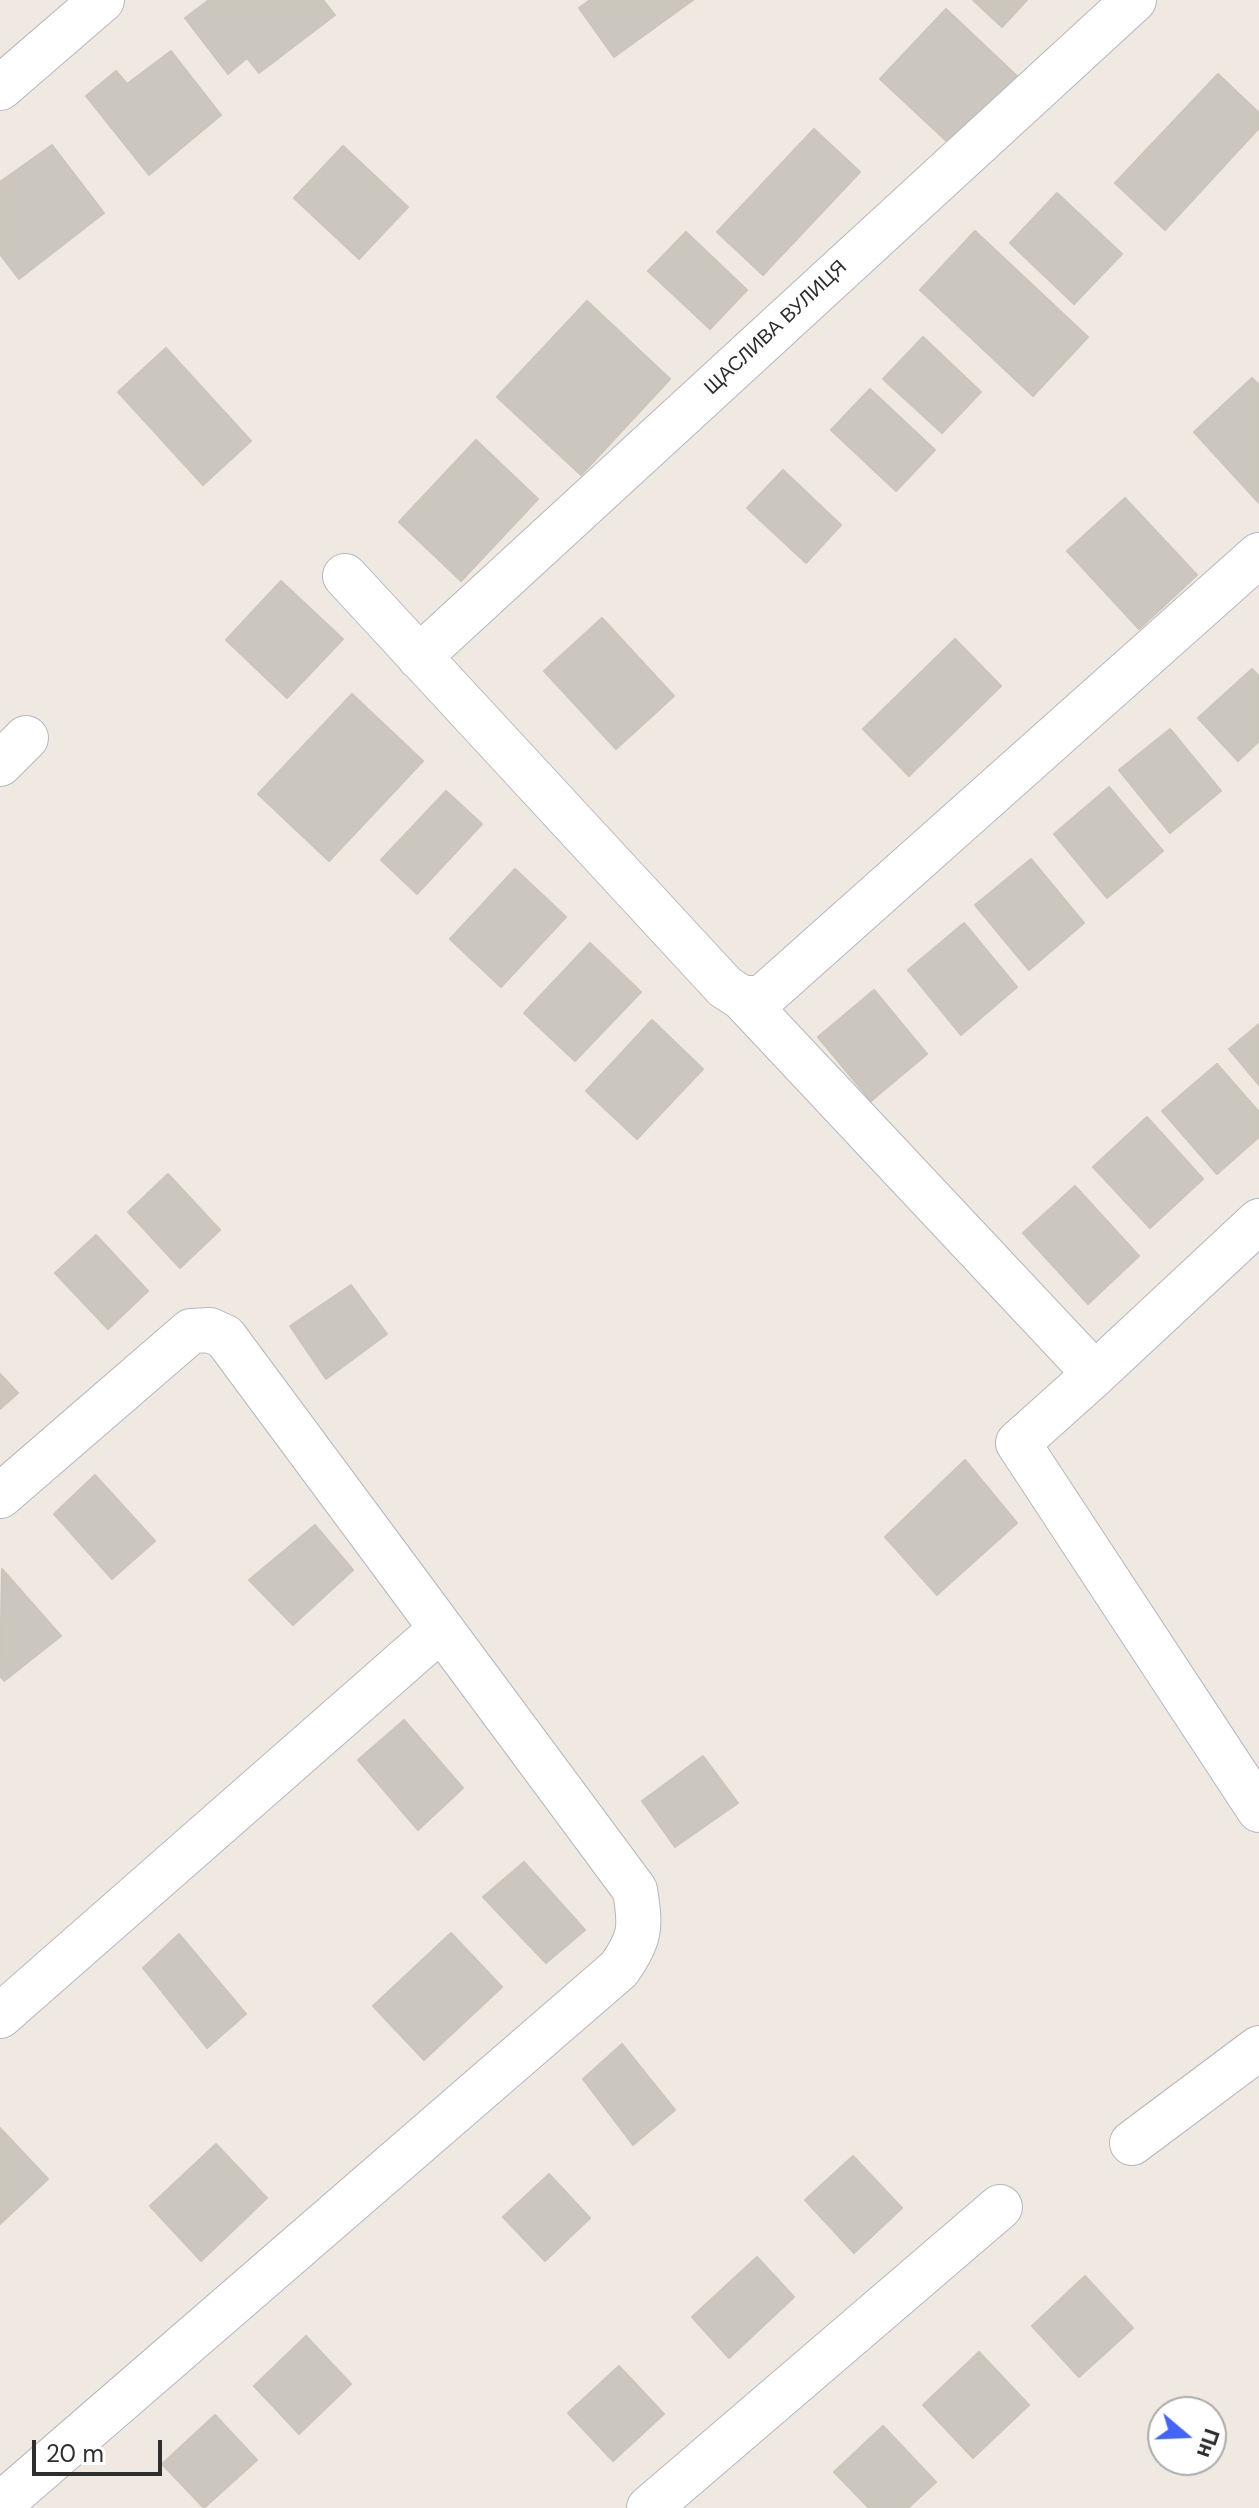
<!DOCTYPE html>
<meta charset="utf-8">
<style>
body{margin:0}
#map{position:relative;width:1259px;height:2508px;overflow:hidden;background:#efe9e1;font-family:"DM Sans",sans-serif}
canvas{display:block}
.north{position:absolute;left:1147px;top:2396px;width:80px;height:80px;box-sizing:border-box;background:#fff;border:2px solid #ababab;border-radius:50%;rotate:109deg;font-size:22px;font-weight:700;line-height:32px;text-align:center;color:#2e2e2e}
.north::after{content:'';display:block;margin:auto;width:28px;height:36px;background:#4264fb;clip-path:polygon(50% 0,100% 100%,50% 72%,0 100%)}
.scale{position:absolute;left:32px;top:2440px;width:130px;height:36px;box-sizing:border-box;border:4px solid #2e2e2e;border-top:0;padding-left:10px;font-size:24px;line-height:28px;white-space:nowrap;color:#2e2e2e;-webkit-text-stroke:6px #fff;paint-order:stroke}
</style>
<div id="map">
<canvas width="1259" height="2508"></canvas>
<div class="north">Пн</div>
<div class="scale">20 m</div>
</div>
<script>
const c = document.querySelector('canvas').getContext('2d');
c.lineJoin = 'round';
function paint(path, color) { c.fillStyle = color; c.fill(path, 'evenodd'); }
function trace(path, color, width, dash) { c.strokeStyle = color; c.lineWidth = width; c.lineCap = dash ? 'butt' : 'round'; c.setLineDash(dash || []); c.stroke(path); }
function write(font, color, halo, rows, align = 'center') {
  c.font = font + ' "DM Sans",sans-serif'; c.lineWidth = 6; c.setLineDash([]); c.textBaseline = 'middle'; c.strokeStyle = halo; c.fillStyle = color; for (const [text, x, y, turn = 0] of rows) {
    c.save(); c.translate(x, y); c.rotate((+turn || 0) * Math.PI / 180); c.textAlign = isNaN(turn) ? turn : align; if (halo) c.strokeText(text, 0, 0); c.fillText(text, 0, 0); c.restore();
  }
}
const building = new Path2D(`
 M209 0H323L335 15 259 73 247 58 228 74 185 18Z
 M590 0H693L614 57 579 8Z
 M973 0H1027L1002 27Z
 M946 9 1019 78 954 148 880 79Z
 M171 51 221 115 149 175 86 96 116 71 127 84Z
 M1218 74 1259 113V128L1165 230 1115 183Z
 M814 129 860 172 763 275 717 232Z
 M52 145 104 213 19 279 0 254V182Z
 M343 146 408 207 359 259 294 198Z
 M1057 193 1122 254 1074 304 1010 243Z
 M975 231 1088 337 1033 396 920 290Z
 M686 232 747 290 710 329 648 271Z
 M587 301 670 379 581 475 497 397Z
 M923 337 981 392 942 433 883 379Z
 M166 348 251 441 203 485 118 392Z
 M1252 378 1259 385V503L1194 432Z
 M870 389 935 450 896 491 831 430Z
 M476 440 538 499 461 581 399 522Z
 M783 470 841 525 806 563 747 508Z
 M1125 498 1197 575 1139 629 1067 551Z
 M281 581 343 639 287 698 226 640Z
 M602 618 674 696 616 749 544 671Z
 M955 639 1001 686 909 776 863 729Z
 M1252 669 1259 676V741L1238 761 1198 718Z
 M352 694 423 761 329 861 258 794Z
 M1170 729 1221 791 1170 833 1119 770Z
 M1109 787 1163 851 1107 898 1054 834Z
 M446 791 482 824 417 894 381 860Z
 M1031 859 1084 923 1029 970 975 905Z
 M515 869 566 917 501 987 450 939Z
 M964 923 1017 987 961 1035 908 970Z
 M590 943 641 992 575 1061 524 1013Z
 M874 990 927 1054 871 1101 818 1037Z
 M652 1020 703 1069 637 1139 586 1091Z
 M1259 1024V1085L1229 1049Z
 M1217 1064 1259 1112V1137L1217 1174 1162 1111Z
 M1147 1117 1203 1179 1150 1228 1093 1167Z
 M168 1174 220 1230 180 1268 128 1212Z
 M1075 1186 1139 1256 1088 1304 1023 1233Z
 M96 1235 148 1291 108 1329 55 1273Z
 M351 1285 387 1334 326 1379 290 1326Z
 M0 1374 18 1393 0 1409Z
 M965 1460 1017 1523 937 1595 885 1537Z
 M95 1475 155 1541 112 1579 54 1514Z
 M315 1525 353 1570 293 1625 249 1580Z
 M2 1569 61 1636 4 1681 0 1676Z
 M404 1720 463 1788 418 1830 358 1760Z
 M703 1756 738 1803 675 1847 642 1801Z
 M524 1862 585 1930 546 1963 483 1897Z
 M451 1933 502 1987 424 2060 373 2006Z
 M179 1934 246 2014 207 2048 143 1968Z
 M622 2044 675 2110 633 2145 583 2079Z
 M0 2128 48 2179 0 2224Z
 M216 2144 267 2198 201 2261 150 2206Z
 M853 2156 902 2208 854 2253 805 2200Z
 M549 2174 590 2218 545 2261 503 2217Z
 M757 2257 794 2297 729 2358 692 2317Z
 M1085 2276 1133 2328 1079 2377 1032 2326Z
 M306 2336 351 2384 299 2434 254 2386Z
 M979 2352 1029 2405 973 2458 923 2405Z
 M619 2366 664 2414 613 2461 568 2413Z
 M215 2415 257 2460 204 2508 162 2464Z
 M883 2426 936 2482 908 2508H869L834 2472Z`);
paint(building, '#cbc7bf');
trace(building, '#cbc5ba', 2);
const minor = new Path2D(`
 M0 88 102 0
 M345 576 725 987 742 998H762L1259 555
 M419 657 1134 0
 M0 764 26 738
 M742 998 1095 1374 1259 1221
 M1095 1374 1018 1443 1259 1810
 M0 1496 191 1331 210 1330 225 1337 635 1890C641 1927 641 1938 619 1969L0 2505
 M0 2016 441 1629
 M1132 2143 1259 2048
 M649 2508 1000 2207`);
trace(minor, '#b4b7c1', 46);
trace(minor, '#fff', 44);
write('20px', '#2e2e2e', '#fff', [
 ["ЩАСЛИВА ВУЛИЦЯ",776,328,-43]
]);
</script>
